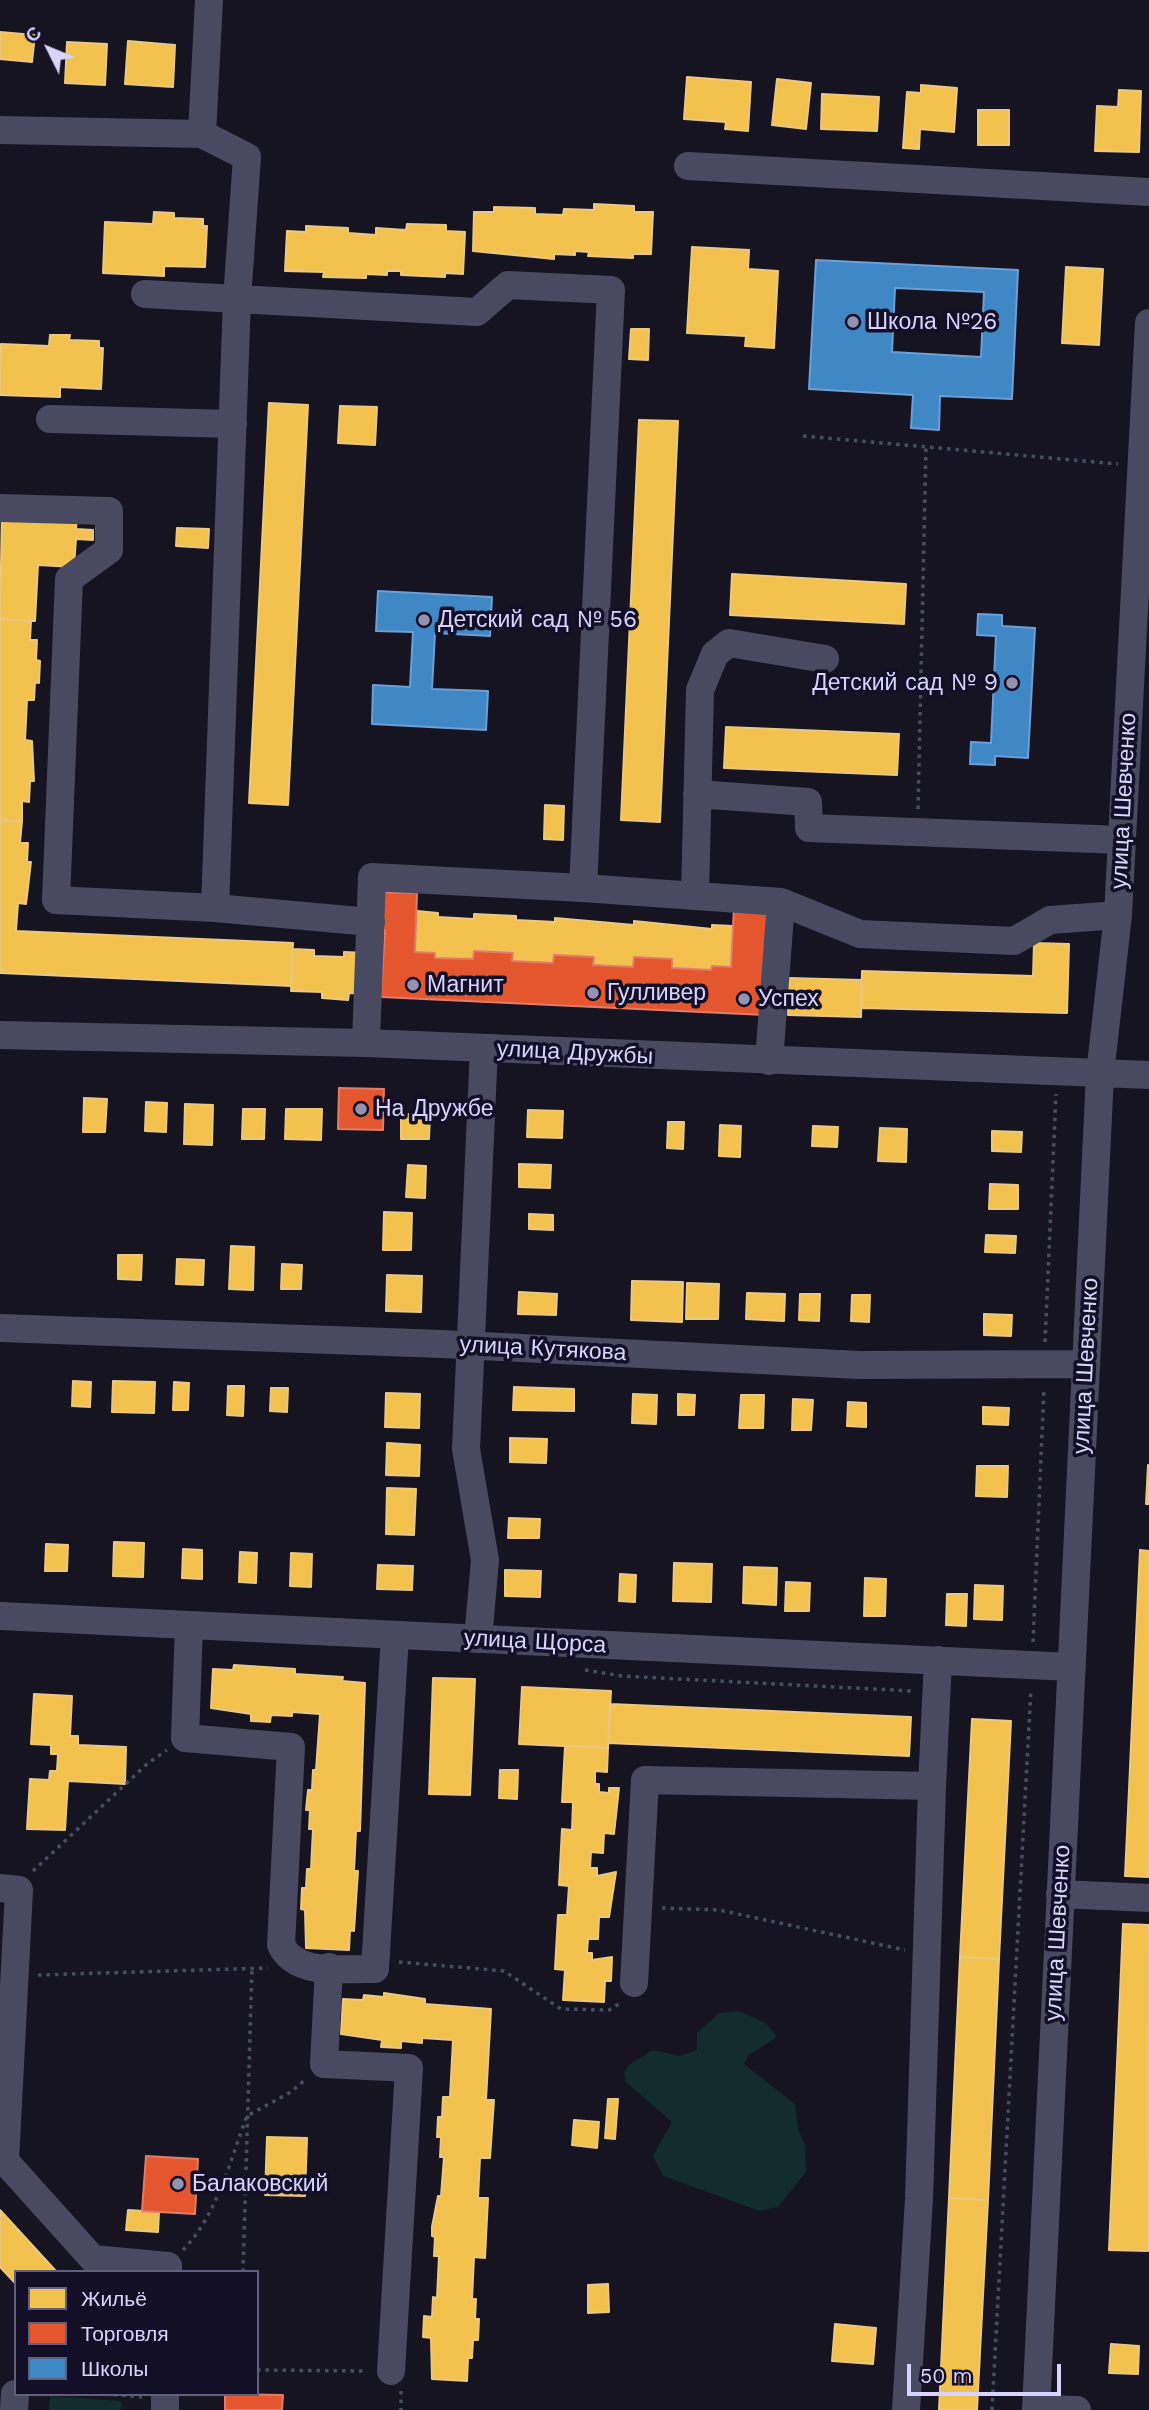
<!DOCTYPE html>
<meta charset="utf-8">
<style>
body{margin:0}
#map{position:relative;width:1149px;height:2410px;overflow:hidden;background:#161421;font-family:"Work Sans",sans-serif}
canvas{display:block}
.legend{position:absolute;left:14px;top:2270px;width:245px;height:126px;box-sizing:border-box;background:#130f26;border:2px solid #625e7d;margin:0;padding:9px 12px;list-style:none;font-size:21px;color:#d9d4ff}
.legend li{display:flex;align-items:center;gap:14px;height:35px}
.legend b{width:35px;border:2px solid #625e7d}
.north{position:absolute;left:14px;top:14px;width:70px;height:70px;-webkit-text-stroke:5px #130f26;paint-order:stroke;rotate:313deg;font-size:19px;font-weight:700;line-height:28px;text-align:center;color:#d9d4ff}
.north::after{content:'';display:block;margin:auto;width:24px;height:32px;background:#d9d4ff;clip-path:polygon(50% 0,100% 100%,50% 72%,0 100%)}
.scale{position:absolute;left:907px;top:2364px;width:154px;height:32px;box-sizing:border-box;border:4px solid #d9d4ff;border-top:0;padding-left:9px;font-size:21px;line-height:24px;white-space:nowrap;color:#d9d4ff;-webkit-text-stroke:5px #130f26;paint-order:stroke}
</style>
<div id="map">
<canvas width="1149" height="2410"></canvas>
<ul class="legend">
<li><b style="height:19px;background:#f2c14e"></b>Жильё</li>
<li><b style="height:19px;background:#e4572e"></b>Торговля</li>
<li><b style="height:19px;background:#3f88c5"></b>Школы</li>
</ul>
<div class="north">С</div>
<div class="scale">50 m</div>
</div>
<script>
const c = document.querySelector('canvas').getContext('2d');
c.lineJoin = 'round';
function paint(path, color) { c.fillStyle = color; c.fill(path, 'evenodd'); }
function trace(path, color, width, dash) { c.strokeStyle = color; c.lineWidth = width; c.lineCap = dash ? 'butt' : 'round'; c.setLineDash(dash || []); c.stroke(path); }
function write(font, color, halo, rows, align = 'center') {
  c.font = font + ' "Work Sans",sans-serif'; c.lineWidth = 7; c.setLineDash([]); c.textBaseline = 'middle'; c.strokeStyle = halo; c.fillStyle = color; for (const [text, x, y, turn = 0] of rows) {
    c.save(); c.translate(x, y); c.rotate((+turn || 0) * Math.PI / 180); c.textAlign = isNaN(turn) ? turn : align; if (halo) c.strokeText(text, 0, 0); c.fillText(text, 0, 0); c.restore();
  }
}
paint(new Path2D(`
 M739 2011 766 2023 777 2037 749 2055 744 2064 795 2104 798 2129 805 2145 806 2172 778 2207 760 2211 663 2176 653 2156 672 2122 626 2082 624 2073 629 2065 653 2050 679 2056 697 2050V2033L719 2013Z
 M50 2396 121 2401V2410H49Z`), '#132c2d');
const homes = new Path2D(`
 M0 32 35 35 32 62 0 59Z
 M128 41 175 45 173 87 125 84Z
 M67 42 107 44 105 85 65 83Z
 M687 77 751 82 748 131 725 129 726 122 684 119Z
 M777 79 811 83 806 129 772 125Z
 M921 85 957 88 954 132 920 129 919 149 903 148 907 92 921 93Z
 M1119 90 1141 91 1139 152 1095 151 1097 106 1118 107Z
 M822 94 879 97 877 131 821 129Z
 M978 110H1009V145H978Z
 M594 204 634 206V212H653L651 254H633V258L588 256 589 252 575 251V255L554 254V259L473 251 474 212H494V207L535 208V214L563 215 564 209 594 210Z
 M154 212 174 213V218L203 219V226H207L205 267 164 266V276L103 273 105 222 153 224Z
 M407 224 446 225V231L465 232 463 274 445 273V277L401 275V271H387V275L366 274V278L323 277 324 272 285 271 287 231 306 232V226L348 228V233L376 235V228L406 230Z
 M692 247 749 250 748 269 778 271 774 348 745 346 746 336 687 333Z
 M1066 267 1103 269 1099 345 1062 343Z
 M631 329H649L648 360 629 359Z
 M50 335H70L69 340 99 341V348H103L101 389 60 387V397L0 395 1 344 49 346Z
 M269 403 308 405 288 805 249 803Z
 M340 406 377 407 375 445 338 443Z
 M639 420 678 421 660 822 621 820Z
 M2 512 77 518 76 529 93 530V540L76 539 74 567 38 565 35 621 0 619Z
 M177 528 209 529 208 548 176 546Z
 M732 574 906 584 904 624 730 615Z
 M0 619 31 621 30 640H37L36 660 40 661 39 683 35 682 34 700H27L25 740 32 741 34 781H30L29 802 22 801V821L0 820Z
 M726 727 899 734 897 775 724 768Z
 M545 805 564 806 563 840 544 839Z
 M0 820 22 821 20 843H28L27 862H31L26 904 18 903 16 931 293 943 291 986 0 973Z
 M417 911 438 913V917L474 919V914L516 916V920L555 922V918L634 925V921L712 929V925L733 926 731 967 712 966 711 970 672 968V959L634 957 633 967 593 965 594 957 554 955 553 963 512 961 513 953 474 951 473 959 435 958V953L415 952Z
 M1034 943 1069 944 1067 1013 861 1008 862 971 1033 976Z
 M293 949 314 950V956L344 957V952L368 953 366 994 349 993 348 1000 322 998V992L291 991Z
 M789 978 862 980 861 1017 788 1015Z
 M84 1098 107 1099 105 1132H83Z
 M146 1102 167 1103 166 1132 145 1131Z
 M185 1104 213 1105 212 1145 184 1144Z
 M243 1109H265L264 1139H242Z
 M286 1109H322L321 1140 285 1139Z
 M528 1110 563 1111 562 1138 527 1137Z
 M401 1114H430L429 1139H401Z
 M668 1122H684L683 1149 667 1148Z
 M720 1125 741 1126 740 1157 719 1156Z
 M813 1126 838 1127 837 1147 812 1146Z
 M880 1128 907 1129 906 1162 878 1161Z
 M992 1131 1022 1132 1021 1152 992 1151Z
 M519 1164 551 1165 550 1188 519 1187Z
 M408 1165 426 1166 425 1198 406 1197Z
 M990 1184 1018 1185V1209H989Z
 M384 1212 412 1213 411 1250H383Z
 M529 1214 553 1215V1230L529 1229Z
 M986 1235 1016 1236 1015 1253 985 1252Z
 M231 1246 254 1247 253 1290 229 1289Z
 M118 1255H142L141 1280 118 1279Z
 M177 1259 204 1260 203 1285 176 1284Z
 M282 1264 302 1265 301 1289H281Z
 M387 1275 422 1276 421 1312 386 1311Z
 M632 1281 683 1282 682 1322 631 1320Z
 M687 1283 719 1284 718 1319H686Z
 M519 1292 557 1294 556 1315 518 1314Z
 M747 1293 785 1294 784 1321 746 1319Z
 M800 1294H820L819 1321 799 1320Z
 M852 1295H870L869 1322 851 1321Z
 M984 1314 1012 1315 1011 1336 984 1335Z
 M73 1381 91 1382 90 1407 72 1406Z
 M113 1381 155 1382 154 1413 112 1412Z
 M174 1382 189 1383 188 1410H173Z
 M228 1386H244L243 1416 227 1415Z
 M514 1387 574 1389V1411L513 1410Z
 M271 1388H288L287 1412 270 1411Z
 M386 1393 420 1394 419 1428 385 1427Z
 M633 1394 657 1395 656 1424 632 1423Z
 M678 1394 695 1395 694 1415H678Z
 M741 1395H764L763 1428H739Z
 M793 1399 813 1400 811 1430H792Z
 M848 1402 866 1403V1427L847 1426Z
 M983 1407 1009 1408 1008 1425 983 1424Z
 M510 1438 547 1439 546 1463 510 1462Z
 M387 1443 420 1445 419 1476 386 1475Z
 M1148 1465H1149V1504H1146Z
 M977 1466H1008L1007 1497 976 1496Z
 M387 1488 416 1489 414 1535 386 1534Z
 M509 1518 540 1519 539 1538H508Z
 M114 1542 144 1543 143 1577 113 1576Z
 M46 1544 68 1545 67 1571H45Z
 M183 1549 202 1550V1579L182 1578Z
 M1140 1550 1149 1551V1877L1125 1876Z
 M240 1552 257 1553 256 1583 239 1582Z
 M291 1553 312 1554 311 1587 290 1586Z
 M674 1563 712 1564 711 1602 673 1601Z
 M378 1565 413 1566 412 1590 377 1589Z
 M744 1567 777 1568 776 1605 743 1603Z
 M505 1570 541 1571 540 1597 505 1596Z
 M620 1574 636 1575 635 1602 619 1601Z
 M865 1578 886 1579 885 1616H864Z
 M786 1582 810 1583 809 1611H785Z
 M975 1585 1003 1586 1002 1620 974 1619Z
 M947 1594H967L966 1626 946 1625Z
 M234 1665 295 1669V1674L343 1677 342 1681 365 1683 360 1831H356L354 1871H358L354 1931 350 1930 349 1950 306 1948 305 1910 301 1909 302 1888H306L307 1869H311L313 1829H309L310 1810H306L308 1790H312L313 1770H316L320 1714 292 1712V1716L271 1715 270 1722 251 1721V1714L211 1708 213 1669 233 1670Z
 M433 1678 475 1679 470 1795 429 1794Z
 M522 1687 611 1691 608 1748 519 1744Z
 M34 1694 72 1696 70 1736H78V1745L126 1747 125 1784 68 1781 65 1830 27 1829 30 1779 49 1780 50 1771H57L58 1754H51V1745L31 1744Z
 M610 1704 911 1717 909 1756 608 1743Z
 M972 1719 1011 1721 999 1959 960 1957Z
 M565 1746 608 1748 607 1772 595 1771V1784H599V1792L609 1793V1788H619L614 1834 604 1833 603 1853 591 1852 590 1868H597V1876L616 1872 609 1917H599L598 1939H588L587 1953H592V1960L612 1957 611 1981H605L604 2002 563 2000 565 1970 555 1969 558 1915H567L569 1886 559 1885 562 1829 572 1830 573 1802H562Z
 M500 1770H518L517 1799 499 1798Z
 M1123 1924 1149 1925 1148 2251 1109 2250Z
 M960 1957 999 1959 988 2200 949 2198Z
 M384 1993 425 1999V2004L491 2009 486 2100H494L490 2158H480L478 2198H488L485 2258 474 2257 472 2299H476L475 2319H479L478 2340H473L472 2358H468L467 2381 432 2379 431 2338 423 2337 424 2316 432 2317 433 2297 437 2298 439 2256H434L435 2237 432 2236V2227L438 2196H441L444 2157H440L441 2137H437L438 2117H442L443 2097H450L453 2040 422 2038V2043L401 2041V2048L381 2047 382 2040 341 2034 343 1999 363 2000 364 1995 384 1997Z
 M608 2099H618L615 2139 605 2138Z
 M574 2120 599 2122 597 2148 572 2145Z
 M267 2137 307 2138 305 2196 265 2195Z
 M949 2198 988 2200 977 2410H939Z
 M0 2210 55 2270 57 2272H16V2284L0 2267Z
 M128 2210 159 2212 158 2232 126 2230Z
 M608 2284 609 2312 588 2313V2285Z
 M835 2324 876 2328 873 2364 832 2361Z
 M1111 2344 1139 2346 1138 2374 1109 2373Z`);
paint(homes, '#f2c14e');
trace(homes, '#eac783', 2);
const shops = new Path2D(`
 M378 892 417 893 415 952 435 953V958L473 959 474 951 513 953 512 961 553 963 554 955 594 957 593 965 633 967 634 957 672 959V968L711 970 712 966 731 967 734 907 770 909 765 1015 381 997 385 930 376 929Z
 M339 1088 384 1089 383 1130 338 1129Z
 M146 2156 198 2159 195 2214 142 2211Z
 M225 2394 283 2395 282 2410H225Z`);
paint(shops, '#e4572e');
trace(shops, '#e17c6d', 2);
const schools = new Path2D(`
 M816 260 1018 270 1012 399 940 396 939 430 911 428 913 395 809 389ZM895 288 984 292 981 357 892 352Z
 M378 591 492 597 490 636 435 633 432 689 488 691 486 730 372 724 373 685 410 687 413 632 376 631Z
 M978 614 1002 615V626L1035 628 1028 758 995 756V765L970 764 971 742 991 743 996 636 977 635Z`);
paint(schools, '#3f88c5');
trace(schools, '#6d9fd6', 2);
trace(new Path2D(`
 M803 436 1118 464
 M918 809 926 447
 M1045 1342 1056 1094
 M1033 1642 1044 1388
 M585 1670 622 1676 912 1691
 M33 1871 147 1764 167 1750
 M662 1908 719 1910 905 1950
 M399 1962 504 1971 561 2009 609 2010 622 2002
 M38 1975 268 1968
 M183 2250C217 2215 230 2161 247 2116L291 2092 306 2079
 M243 2272 252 1968
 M257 2370 367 2371
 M401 2391V2410
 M105 2394 142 2397
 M992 2410 1031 1689`), '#44505f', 3.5, [3.5, 5]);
trace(new Path2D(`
 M0 130 202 134 247 157 237 299 215 908 371 922
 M202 134 209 0
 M688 166 1149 192
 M145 294 477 312 508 285 611 290 583 888 781 902 860 934 1014 941 1050 920 1118 915
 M50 419 233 424
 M0 508 109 511V550L69 579 56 900 215 908
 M697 794 808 802 809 828 1122 840
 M695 896 700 690 715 654 729 643 825 659
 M0 1035 366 1043 1149 1075
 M366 1043 372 877 583 888
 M769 1061 781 902
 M0 1328 442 1344 859 1365 1086 1364
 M0 1616 1071 1667
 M189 1625 185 1738 291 1747 281 1945C297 1977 343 1968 375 1969L395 1635
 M478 1639 485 1560 466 1449 484 1048
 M0 1888 19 1890 5 2161 93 2259 168 2266V2272
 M1060 1894 1149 1898
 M329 1967 324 2064 409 2068 391 2371
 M634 1983 645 1780 932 1786 938 1660
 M1036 2409 1077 2410
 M14 2410 15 2394
 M165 2410V2394
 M906 2410 919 2199 932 1786
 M1036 2410 1100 1074 1118 915 1149 323`), '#4a4962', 28);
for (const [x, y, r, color] of [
 [853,322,7,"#9591b1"],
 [424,620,7,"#9591b1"],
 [1012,683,7,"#9591b1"],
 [413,985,7,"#9591b1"],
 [593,993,7,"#9591b1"],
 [744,999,7,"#9591b1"],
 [361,1109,7,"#9591b1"],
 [178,2184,7,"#9591b1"]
]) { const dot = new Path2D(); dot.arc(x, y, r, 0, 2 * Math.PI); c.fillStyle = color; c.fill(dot); trace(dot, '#130f26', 2.5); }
write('23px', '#d9d4ff', '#130f26', [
 ["Школа №26",867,322],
 ["Детский сад № 56",438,620],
 ["Детский сад № 9",998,683,"right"],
 ["Магнит",427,985],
 ["Гулливер",607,993],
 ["Успех",758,999],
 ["На Дружбе",375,1109],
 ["Балаковский",192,2184]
], 'left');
write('23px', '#d9d4ff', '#130f26', [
 ["улица Шевченко",1124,801,-87],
 ["улица Дружбы",575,1053,3],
 ["улица Кутякова",543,1349,3],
 ["улица Шевченко",1086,1366,-87],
 ["улица Щорса",535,1642,3],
 ["улица Шевченко",1058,1933,-87]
]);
</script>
